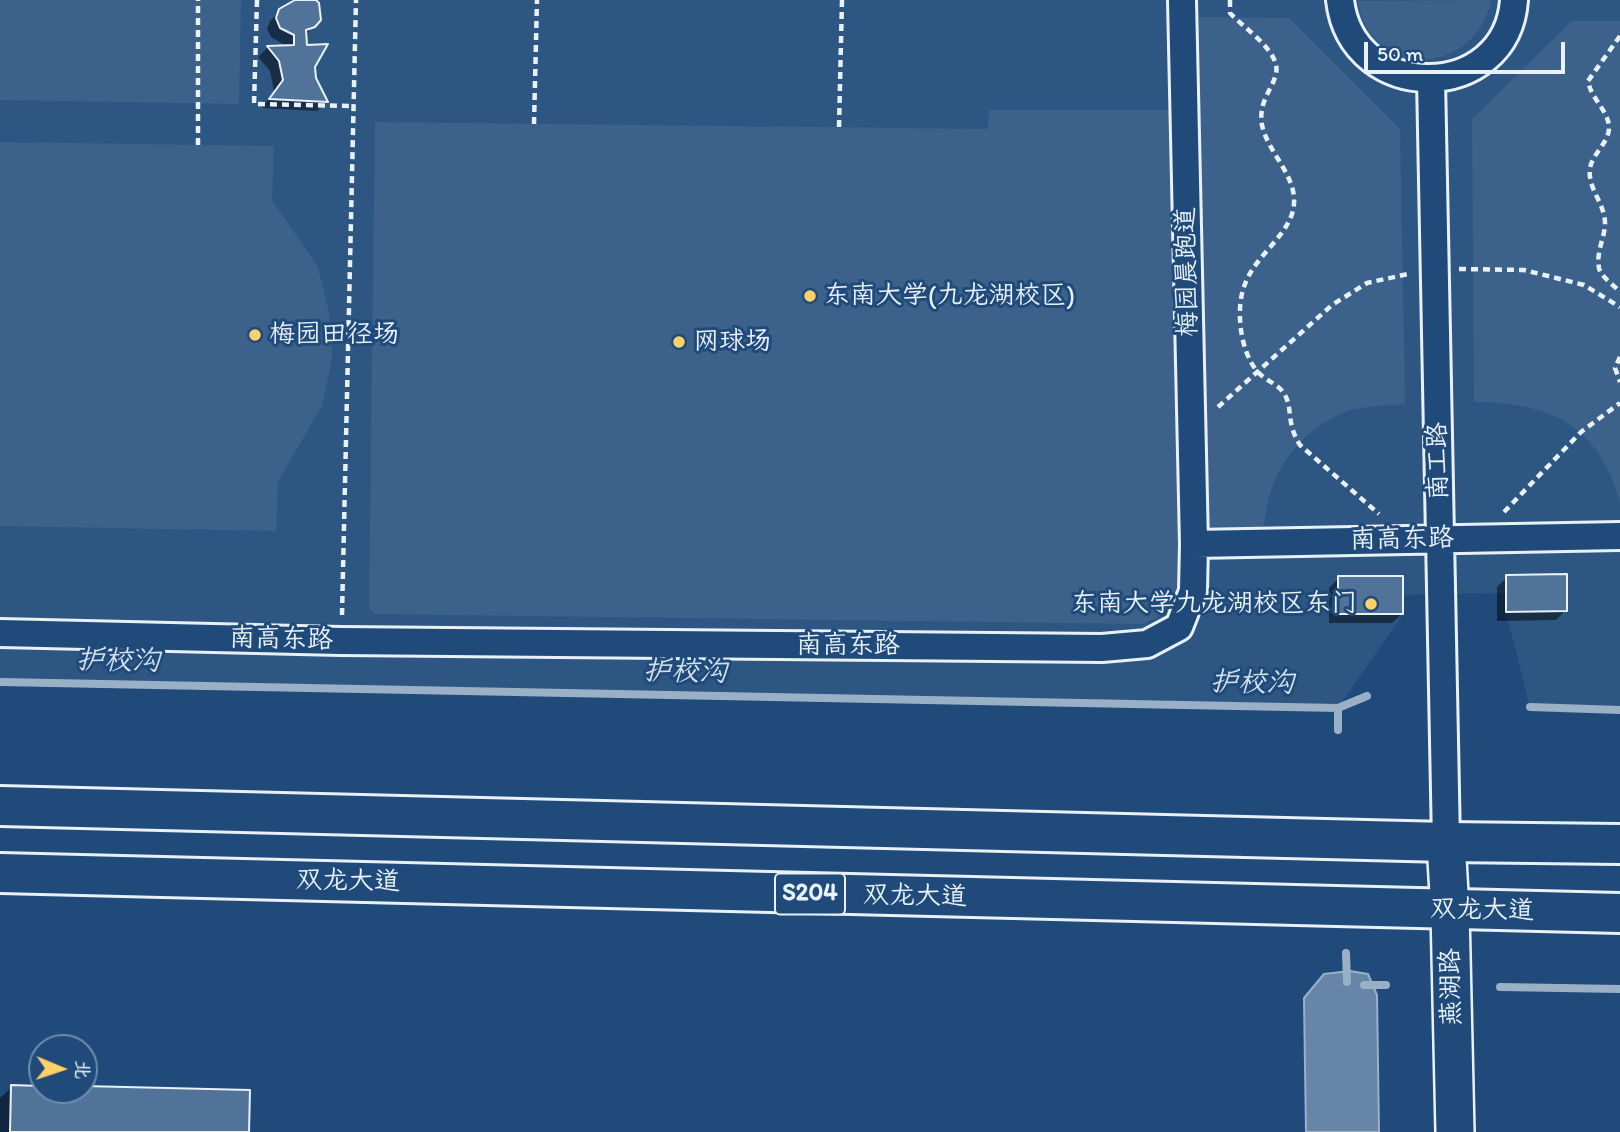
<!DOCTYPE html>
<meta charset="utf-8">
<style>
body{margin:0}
#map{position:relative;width:1620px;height:1132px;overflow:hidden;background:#1f4a7a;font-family:Itim,"LXGW WenKai TC",sans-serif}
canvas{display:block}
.north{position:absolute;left:28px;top:1034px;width:70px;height:70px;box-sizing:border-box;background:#1f4a7a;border:2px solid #6f8dac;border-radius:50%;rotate:92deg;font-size:19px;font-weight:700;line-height:28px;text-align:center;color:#e8f1f8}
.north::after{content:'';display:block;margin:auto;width:24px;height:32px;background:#ffd166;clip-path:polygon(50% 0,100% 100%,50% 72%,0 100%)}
.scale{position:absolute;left:1364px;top:42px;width:201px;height:32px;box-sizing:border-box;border:4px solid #e8f1f8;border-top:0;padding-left:9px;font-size:21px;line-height:24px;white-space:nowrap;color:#e8f1f8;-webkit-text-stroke:5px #1f4a7a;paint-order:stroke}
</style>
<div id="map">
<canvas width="1620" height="1132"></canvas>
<div class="north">北</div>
<div class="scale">50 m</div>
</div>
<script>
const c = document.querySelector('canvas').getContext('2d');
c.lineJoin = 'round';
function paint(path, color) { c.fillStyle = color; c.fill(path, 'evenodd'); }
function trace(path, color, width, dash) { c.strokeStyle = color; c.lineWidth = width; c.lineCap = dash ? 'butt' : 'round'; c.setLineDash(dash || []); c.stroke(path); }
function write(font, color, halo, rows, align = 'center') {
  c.font = font + ' Itim,"LXGW WenKai TC",sans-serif'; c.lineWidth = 6; c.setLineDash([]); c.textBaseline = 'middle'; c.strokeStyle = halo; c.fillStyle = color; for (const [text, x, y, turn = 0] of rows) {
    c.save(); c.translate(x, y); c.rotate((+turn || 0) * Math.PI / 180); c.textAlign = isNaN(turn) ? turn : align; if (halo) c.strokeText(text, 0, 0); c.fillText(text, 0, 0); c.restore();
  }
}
paint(new Path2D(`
 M0 0H1620V710L1530 707 1506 612 1505 593 1404 595 1403 614 1338 708 0 682Z`), '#2e5683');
paint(new Path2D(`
 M0 0H241L239 104 0 100Z
 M1491 0C1482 53 1417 81 1376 40 1365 29 1361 15 1357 1Z
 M1199 17 1289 18 1400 129 1405 404C1385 406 1359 405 1340 414 1288 439 1266 482 1263 537L1207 532 1200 515Z
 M1572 21H1620V502C1599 425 1549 402 1474 402L1472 119Z
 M989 110H1177L1180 604 1144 624 375 614 369 608 375 122 988 129Z
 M0 142 274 146 272 200 318 267 329 313 332 358 322 406 278 481 276 531 0 526Z`), '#3c628c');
const water = new Path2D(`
 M1350 971 1368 974 1377 995 1379 1132H1306L1304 998 1324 974Z`);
paint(water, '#6685a7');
trace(water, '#9ab0c7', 2);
paint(new Path2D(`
 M292 0H313L314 26 305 35V47L314 66 315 79 326 102 317 111 262 108 274 91 270 71 258 57 268 47H288L271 37 267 29 270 21Z
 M1507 577 1566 610 1556 620 1497 621V587Z
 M1339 578 1402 614 1392 623H1329V588Z
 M12 1087H42V1090L84 1088 247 1132H0V1098Z`), '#0007');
trace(new Path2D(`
 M0 682 1338 708 1367 696
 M1530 707 1620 710
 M1338 708V730
 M1346 953 1347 982
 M1364 985H1386
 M1500 987 1620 989`), '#9ab0c7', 8);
const building = new Path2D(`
 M295 0H316L319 3 321 20 315 27 306 30 307 45 328 44 315 67 316 78 328 102 269 99 283 80 279 61 267 46 294 45V35L280 28 276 18 279 9Z
 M1567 574V611L1506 612V575Z
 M1338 576H1403V614H1338Z
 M11 1085 42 1086V1090H84V1086L250 1090 249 1132H10Z`);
paint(building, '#517399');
trace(building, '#e8f1f8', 2);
const street = new Path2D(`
 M1340 0C1352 105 1507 103 1514 0
 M1431 79 1446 842
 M1194 544 1620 536
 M0 633 341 641 1102 648 1147 644 1179 627 1193 591 1194 544 1182 0`);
const secondary = new Path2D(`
 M1446 842 1450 911 1455 1132`);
const primary = new Path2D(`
 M0 806 1446 842 1620 844
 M0 873 1620 913`);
trace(street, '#e8f1f8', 32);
trace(secondary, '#e8f1f8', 42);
trace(primary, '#e8f1f8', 44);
trace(new Path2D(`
 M257 0 254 104 354 106
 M1230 0V13C1243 27 1272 46 1276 65 1280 83 1257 97 1262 125 1268 155 1303 180 1292 214 1283 240 1255 257 1245 284 1235 308 1240 351 1257 371 1264 380 1279 384 1285 395 1293 410 1286 423 1300 445L1379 514
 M1620 36 1588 81C1591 99 1610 112 1609 129 1608 143 1592 155 1590 168 1587 189 1606 204 1605 225 1604 240 1596 252 1599 268 1601 277 1614 285 1620 292
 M534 124 537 0
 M839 127 842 0
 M198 145V0
 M1459 269 1524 270 1584 285 1620 307
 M1620 357 1615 368 1620 382
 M1218 407 1332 305 1367 283 1408 274
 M1504 512 1581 432 1620 403
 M342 615 356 0`), '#e8f1f8', 4.5, [7, 5]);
trace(street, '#1f4a7a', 26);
trace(secondary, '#1f4a7a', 37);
trace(primary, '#1f4a7a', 38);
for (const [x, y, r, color] of [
 [810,296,7,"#ffd166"],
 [255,335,7,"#ffd166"],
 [679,342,7,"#ffd166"],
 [1371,604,7,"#ffd166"]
]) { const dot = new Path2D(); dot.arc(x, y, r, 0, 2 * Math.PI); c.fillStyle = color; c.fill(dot); trace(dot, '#1f4a7a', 2.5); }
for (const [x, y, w] of [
 [810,894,70]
]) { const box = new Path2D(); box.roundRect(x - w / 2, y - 20.5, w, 41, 5); c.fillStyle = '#1f4a7a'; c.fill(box); trace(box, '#e8f1f8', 2); }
write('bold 24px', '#e8f1f8', null, [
 ["S204",810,894]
]);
write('26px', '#e8f1f8', '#1f4a7a', [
 ["梅园晨跑道",1188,272,-91],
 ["南工路",1439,461,-91],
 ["南高东路",1402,540,-1],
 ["南高东路",281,640,1],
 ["南高东路",848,646],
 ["双龙大道",348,882,1],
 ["双龙大道",915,897,1],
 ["双龙大道",1482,911,1],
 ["燕湖路",1452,987,-91]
]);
write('26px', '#e8f1f8', '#1f4a7a', [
 ["东南大学(九龙湖校区)",824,296],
 ["梅园田径场",269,335],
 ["网球场",693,342],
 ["东南大学九龙湖校区东门",1357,604,"right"]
], 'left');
write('italic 28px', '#d4e1ec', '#1f4a7a', [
 ["护校沟",118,662,1],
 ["护校沟",685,673,1],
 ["护校沟",1252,684,1]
]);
</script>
